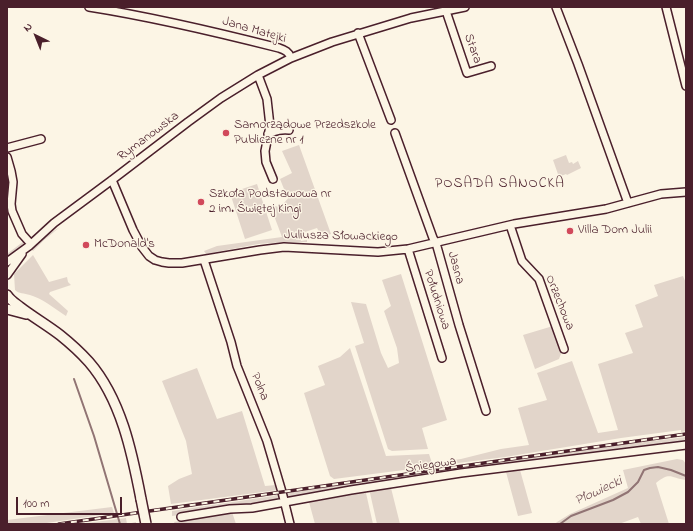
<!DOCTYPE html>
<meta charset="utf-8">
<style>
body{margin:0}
#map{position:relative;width:693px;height:531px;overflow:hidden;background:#fcf5e5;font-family:"Indie Flower",sans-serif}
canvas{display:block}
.frame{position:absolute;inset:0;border:8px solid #4a1f2b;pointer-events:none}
.north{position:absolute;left:16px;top:16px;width:40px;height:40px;-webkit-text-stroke:3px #fcf5e5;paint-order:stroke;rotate:317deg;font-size:11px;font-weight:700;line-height:16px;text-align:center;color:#4a1f2b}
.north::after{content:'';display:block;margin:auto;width:14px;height:18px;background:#4a1f2b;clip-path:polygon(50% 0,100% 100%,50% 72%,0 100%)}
.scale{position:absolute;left:16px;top:497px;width:106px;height:18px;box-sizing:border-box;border:2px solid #4a1f2b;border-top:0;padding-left:5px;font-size:12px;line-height:14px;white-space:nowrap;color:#4a1f2b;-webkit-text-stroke:3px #fcf5e5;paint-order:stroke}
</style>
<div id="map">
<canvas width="693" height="531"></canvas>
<div class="frame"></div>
<div class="north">N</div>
<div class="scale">100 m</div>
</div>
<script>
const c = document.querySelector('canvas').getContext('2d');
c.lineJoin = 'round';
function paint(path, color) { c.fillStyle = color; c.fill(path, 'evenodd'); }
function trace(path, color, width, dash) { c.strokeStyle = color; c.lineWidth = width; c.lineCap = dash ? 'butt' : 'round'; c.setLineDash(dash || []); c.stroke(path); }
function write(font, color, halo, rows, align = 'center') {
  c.font = font + ' "Indie Flower",sans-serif'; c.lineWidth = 3; c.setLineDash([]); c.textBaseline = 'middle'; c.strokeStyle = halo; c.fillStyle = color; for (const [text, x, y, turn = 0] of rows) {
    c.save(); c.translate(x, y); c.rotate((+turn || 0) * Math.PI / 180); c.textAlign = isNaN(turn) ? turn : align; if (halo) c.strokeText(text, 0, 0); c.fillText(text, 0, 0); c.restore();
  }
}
paint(new Path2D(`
 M299 145 331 234 325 236 326 238 317 240V236L319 232 317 228 299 234 301 241 307 240V242H284L258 244 206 254 204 251 217 246 282 237 270 205 279 207 283 204 291 195 284 189 280 179 292 173 282 151Z
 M566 155 569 163 572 162 573 164 578 161 581 168 567 175 566 174 559 177 553 160Z
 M257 184 272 230 245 239 230 193Z
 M60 227 43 241 33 251 32 250C39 240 49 234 60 227Z
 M24 241V243L7 259V254Z
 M33 255 49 282 67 277 68 282 71 285 50 292 49 294 68 311 66 316C54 308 43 299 30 295 24 293 19 294 15 290L14 274Z
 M401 274 447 420 422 428 428 449 392 451 388 449 355 346 364 343 351 302 366 304 381 353 388 368 399 363 397 348 384 311 391 306 382 280Z
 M683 276 686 283V431L681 432V430L621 438 505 457 334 479 330 476 304 393 325 385 318 366 340 357 350 348 386 456 429 454 432 463 461 459 501 449 529 445 518 408 547 400 537 373 572 361 577 375 598 433 618 430 598 364 633 353 625 333 643 327 635 305 658 296 654 285Z
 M553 326 562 351 559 359 535 369 523 335Z
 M197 368 217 419 242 411 265 486 276 485 278 490 171 504 168 486 179 479 192 474 186 441 162 381Z
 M686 437V441L532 462 293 498 288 496 286 493C330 487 374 481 418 475 507 462 596 447 686 437Z
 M677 459 683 460 686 464V480C671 478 670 471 656 483L669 524H641L638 517 619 524H555L557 522 570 514 628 488 623 470Z
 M520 470 532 513 518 516 506 472Z
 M391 488 400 524H377L370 493V491Z
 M364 491 366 493 373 524H315L309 502 324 499 334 495Z
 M279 494 280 498 277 502 249 504 172 516V511L273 496Z
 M112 507 114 513 40 524H7V520Z
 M232 512 236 524H175L174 522Z
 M126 518 127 524 136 522V524H79Z`), '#e2d5ca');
trace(new Path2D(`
 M74 379 94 436 120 524
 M560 524 571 516 613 500 628 492 638 482 644 470 650 468 658 467 671 470 686 476`), '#917474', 2);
const minor = new Path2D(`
 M89 7C153 17 216 32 279 48 285 50 289 52 291 58
 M556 7 578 64 628 203
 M666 7 686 86
 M446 11 467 73 491 66
 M358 33 391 120
 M258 75 267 99 270 126 265 151 266 162 273 179
 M395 133 433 238 436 243 459 325 486 411
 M268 134C276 131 281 129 289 130
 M7 148 41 139
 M7 157 11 171 13 182 11 204 12 211 22 234 31 244
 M112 180 133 230 142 247 149 256 155 260 162 262 169 263H182L260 250 284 247 378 252 408 249 514 224 606 209 661 194 686 192
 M510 225 522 261 539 279 564 349
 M408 249 442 358
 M204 260 231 342 237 366 267 441 282 492 290 524
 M7 262 29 246 54 223 112 180 188 122 221 98 258 75 291 58 332 42 411 18 465 7
 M7 275 22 254
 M181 517 230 509 252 508 351 490 461 473 686 445`);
const major = new Path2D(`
 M7 295C10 300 15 303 20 307 33 317 47 325 60 335 70 343 80 352 89 362 121 399 132 452 141 499
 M7 309 26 314`);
trace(minor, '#4a1f2b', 10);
trace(major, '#4a1f2b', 12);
trace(minor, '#fcf5e5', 7);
trace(major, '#fcf5e5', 9);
const rail = new Path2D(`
 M59 524 686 434`);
trace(rail, '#4a1f2b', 3.5);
trace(rail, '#fcf5e5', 2, [6]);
const majorBridge = new Path2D(`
 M141 499 146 524`);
trace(majorBridge, '#4a1f2b', 12, []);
trace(majorBridge, '#fcf5e5', 9);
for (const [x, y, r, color] of [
 [226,133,4,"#d1495b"],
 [201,202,4,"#d1495b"],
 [570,231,4,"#d1495b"],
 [86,245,4,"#d1495b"]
]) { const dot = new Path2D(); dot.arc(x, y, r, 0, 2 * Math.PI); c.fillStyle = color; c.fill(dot); trace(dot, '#fcf5e5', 1.5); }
write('13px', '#4a1f2b', '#fcf5e5', [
 ["Jana Matejki",254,31,16],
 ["Stara",472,49,70],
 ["Rymanowska",149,137,-37],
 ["Juliusza Słowackiego",341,237,1],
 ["Jasna",455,268,75],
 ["Południowa",436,300,72],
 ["Orzechowa",559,303,68],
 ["Polna",259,387,68],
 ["Śniegowa",431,466,-9]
]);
write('13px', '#4a1f2b', '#fcf5e5', [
 ["Samorządowe Przedszkole",234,126],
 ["Publiczne nr 1",234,141],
 ["Szkoła Podstawowa nr",209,195],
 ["2 im. Świętej Kingi",209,210],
 ["Villa Dom Julii",578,231],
 ["McDonald's",94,245]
], 'left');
c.letterSpacing = '1px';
write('14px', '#4a1f2b', '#fcf5e5', [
 ["POSADA SANOCKA",500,185]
]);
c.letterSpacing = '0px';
write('italic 14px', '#6d4950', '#fcf5e5', [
 ["Płowiecki",599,492,-25]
]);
</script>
